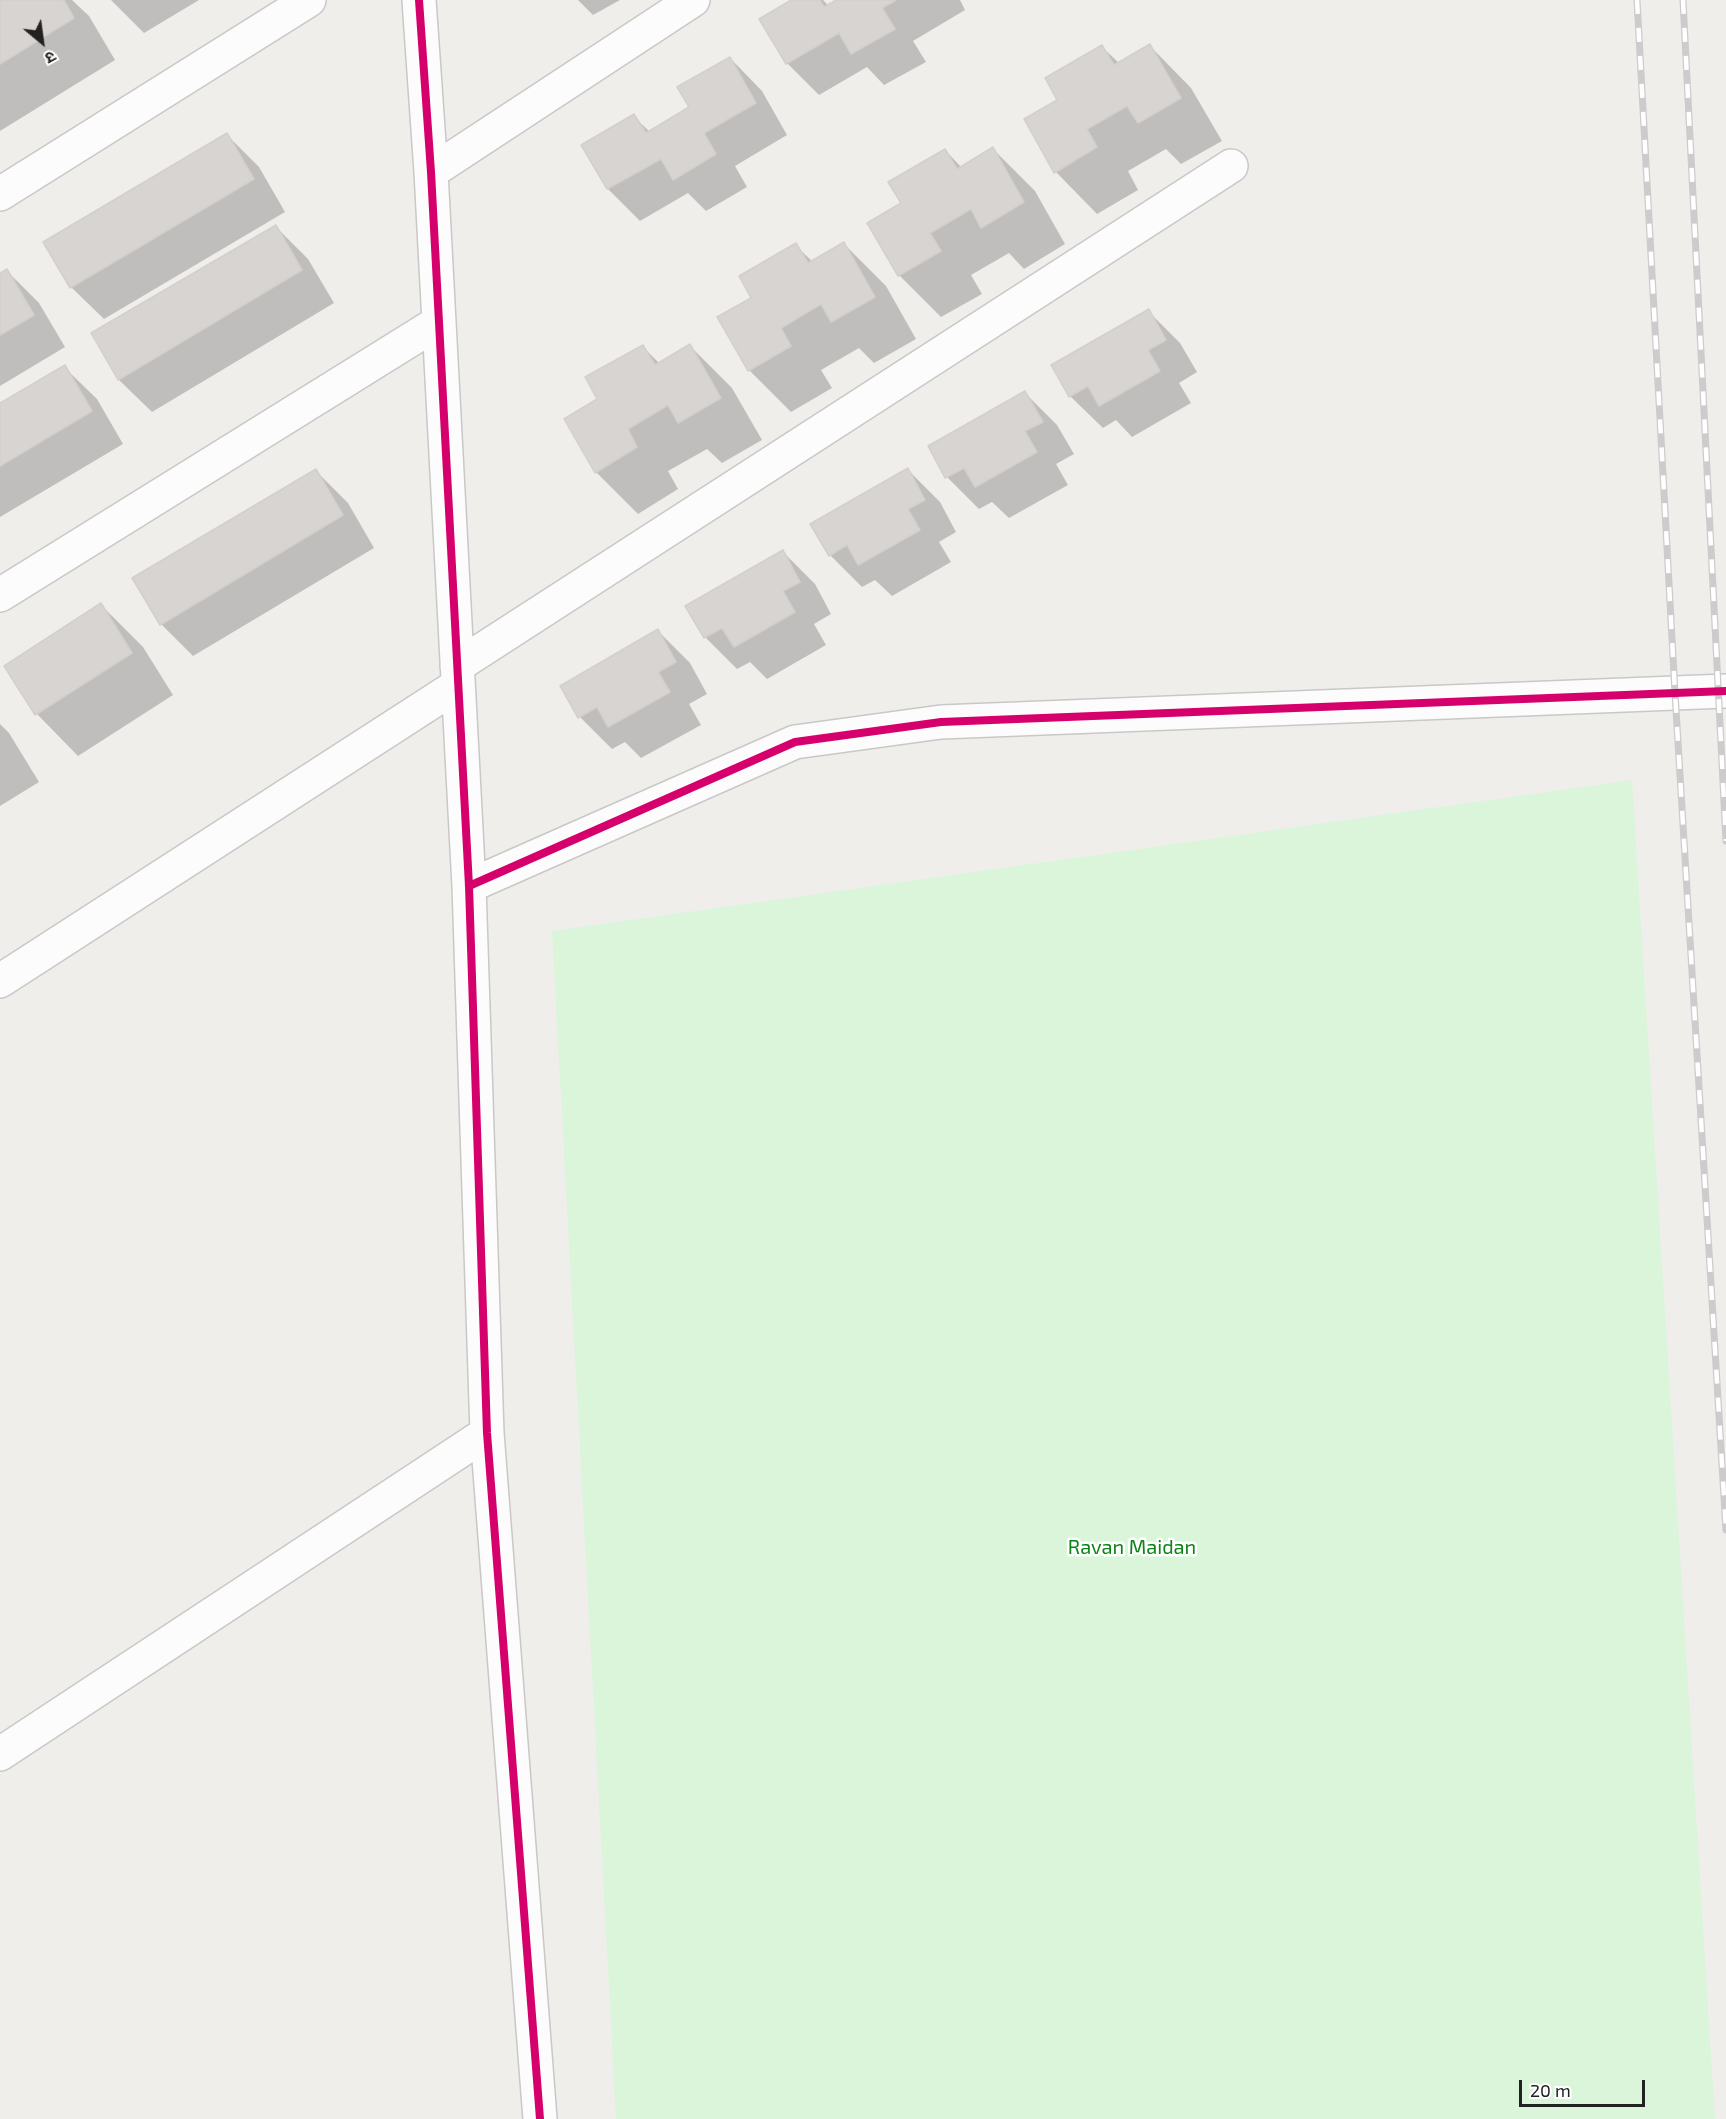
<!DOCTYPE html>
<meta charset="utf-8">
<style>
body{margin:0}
#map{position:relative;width:1726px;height:2119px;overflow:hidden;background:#f0eeeb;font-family:"Exo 2","Noto Sans Devanagari",sans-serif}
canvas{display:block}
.north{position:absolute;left:12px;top:12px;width:60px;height:60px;-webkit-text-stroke:4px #fff;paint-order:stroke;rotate:151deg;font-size:16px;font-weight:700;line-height:24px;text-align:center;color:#222}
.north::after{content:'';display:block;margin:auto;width:21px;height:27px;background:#222;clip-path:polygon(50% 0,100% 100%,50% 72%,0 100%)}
.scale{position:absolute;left:1519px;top:2080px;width:126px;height:27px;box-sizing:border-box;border:3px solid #222;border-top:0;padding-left:8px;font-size:18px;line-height:21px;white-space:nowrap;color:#222;-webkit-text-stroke:4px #fff;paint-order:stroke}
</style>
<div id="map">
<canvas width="1726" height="2119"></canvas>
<div class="north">उ</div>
<div class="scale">20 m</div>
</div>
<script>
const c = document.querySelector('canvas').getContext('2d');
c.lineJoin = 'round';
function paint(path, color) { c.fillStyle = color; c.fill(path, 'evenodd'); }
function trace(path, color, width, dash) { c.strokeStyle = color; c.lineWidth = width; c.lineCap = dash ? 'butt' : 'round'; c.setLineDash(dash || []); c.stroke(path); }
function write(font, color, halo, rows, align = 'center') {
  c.font = font + ' "Exo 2",sans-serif'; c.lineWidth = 5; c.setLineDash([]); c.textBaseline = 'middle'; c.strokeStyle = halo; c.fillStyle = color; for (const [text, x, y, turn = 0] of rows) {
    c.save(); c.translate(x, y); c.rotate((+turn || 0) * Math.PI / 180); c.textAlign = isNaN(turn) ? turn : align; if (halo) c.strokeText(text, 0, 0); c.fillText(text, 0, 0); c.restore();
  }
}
paint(new Path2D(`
 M1632 780 1715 2119H616L552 931Z`), '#daf5da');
paint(new Path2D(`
 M5 0H72L89 16 115 60 0 131V3Z
 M111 0H199L144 33Z
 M578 0H620L593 15Z
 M794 0H823L829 6 839 0H960L965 10 913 41 926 62 884 85 867 67 819 95 787 63Z
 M1150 46 1191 88 1222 141 1181 164 1166 149 1128 171 1138 190 1097 214 1056 172 1059 101 1102 47 1119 63Z
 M730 58 762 91 787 135 735 166 747 187 706 211 688 193 640 221 608 189 583 145 633 116 650 132 691 108Z
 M227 135 259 167 285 212 104 319 71 287 45 242Z
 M993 149 1035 191 1065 244 1024 269 1009 253 971 275 982 294 941 317 899 275 903 204 945 150 962 168Z
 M275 226 308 259 334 303 152 412 119 380 93 334Z
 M844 244 886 286 916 339 874 363 859 348 821 370 832 388 791 412 749 370 795 245 813 262Z
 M7 271 39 303 65 347 0 386V275Z
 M1148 311 1180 343 1197 372 1179 383 1191 403 1132 437 1116 420 1103 428 1070 396Z
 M690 346 732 388 762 440 722 463 707 449 668 471 678 489 638 514 596 472 643 347 660 364Z
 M64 367 97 399 123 444 0 517V405Z
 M1025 393 1057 425 1074 454 1056 464 1068 485 1009 518 992 502 979 509 947 477Z
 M908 470 940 502 956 532 939 542 951 562 892 596 875 580 862 587 830 555Z
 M316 471 348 503 374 548 193 656 161 624Z
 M783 552 815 584 831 614 814 624 826 645 767 679 750 662 737 669 705 637Z
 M101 605 143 647 173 695 78 756 37 714 6 666Z
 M658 631 690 663 707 694 689 704 701 725 641 758 625 742 612 749 580 717 562 686Z
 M0 724 9 733 39 782 0 806Z`), '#0003');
const building = new Path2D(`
 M2 0H64L74 18 0 64V1Z
 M791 0H820L824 7 836 0H896L882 8 895 29 851 54 839 33 786 64 759 19Z
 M1150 44 1181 98 1138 123 1127 106 1087 129 1097 147 1054 173 1024 119 1057 100 1045 78 1102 45 1114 65Z
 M730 57 756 103 704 133 716 154 673 180 661 159 607 189 581 145 634 114 646 133 689 107 677 87Z
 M227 133 254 179 70 288 43 242Z
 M993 147 1024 202 981 228 971 209 930 233 941 251 898 276 867 223 901 203 888 182 945 149 957 169Z
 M276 225 302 270 118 380 91 333Z
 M844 242 875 297 831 322 821 304 781 328 791 346 748 371 717 317 751 298 739 276 796 243 808 263Z
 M7 269 34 315 0 335V273Z
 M1149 309 1166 340 1148 350 1160 371 1099 406 1088 386 1069 397 1051 365Z
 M690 344 721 398 678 423 668 405 628 429 637 447 595 473 564 419 597 399 585 377 643 345 655 365Z
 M65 365 92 411 0 466V403Z
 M1025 391 1043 422 1025 431 1037 452 975 487 964 468 945 478 928 446Z
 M908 468 925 500 908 509 920 530 858 565 847 545 829 556 810 524Z
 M316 469 343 515 160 625 132 578Z
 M783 550 800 582 783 591 795 612 734 647 722 628 704 638 685 606Z
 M101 603 132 653 35 715 4 666Z
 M658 629 676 662 658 672 670 692 608 727 597 707 578 718 560 686Z`);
paint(building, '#d7d4d2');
trace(building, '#d3d0cc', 1.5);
const street = new Path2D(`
 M419 0 431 172 469 886 487 1433 540 2119
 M431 172 693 0
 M0 194 309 0
 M0 595 439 322
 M457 666 1231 166
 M469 886 795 742 941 722 1726 691
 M0 981 458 685
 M0 1754 487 1433`);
trace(street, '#c9c8c7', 36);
trace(street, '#fdfcfc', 33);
const rail = new Path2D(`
 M1637 0 1675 693 1726 1530
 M1683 0 1726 841`);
trace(rail, '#ccc', 7);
trace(rail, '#fff', 4.5, [14]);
trace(new Path2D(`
 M419 0 431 172 469 886 487 1433 540 2119
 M469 886 795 742 941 722 1726 691`), '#d6006c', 8);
write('20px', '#0c8416', '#fff', [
 ["Ravan Maidan",1132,1547]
]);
</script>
